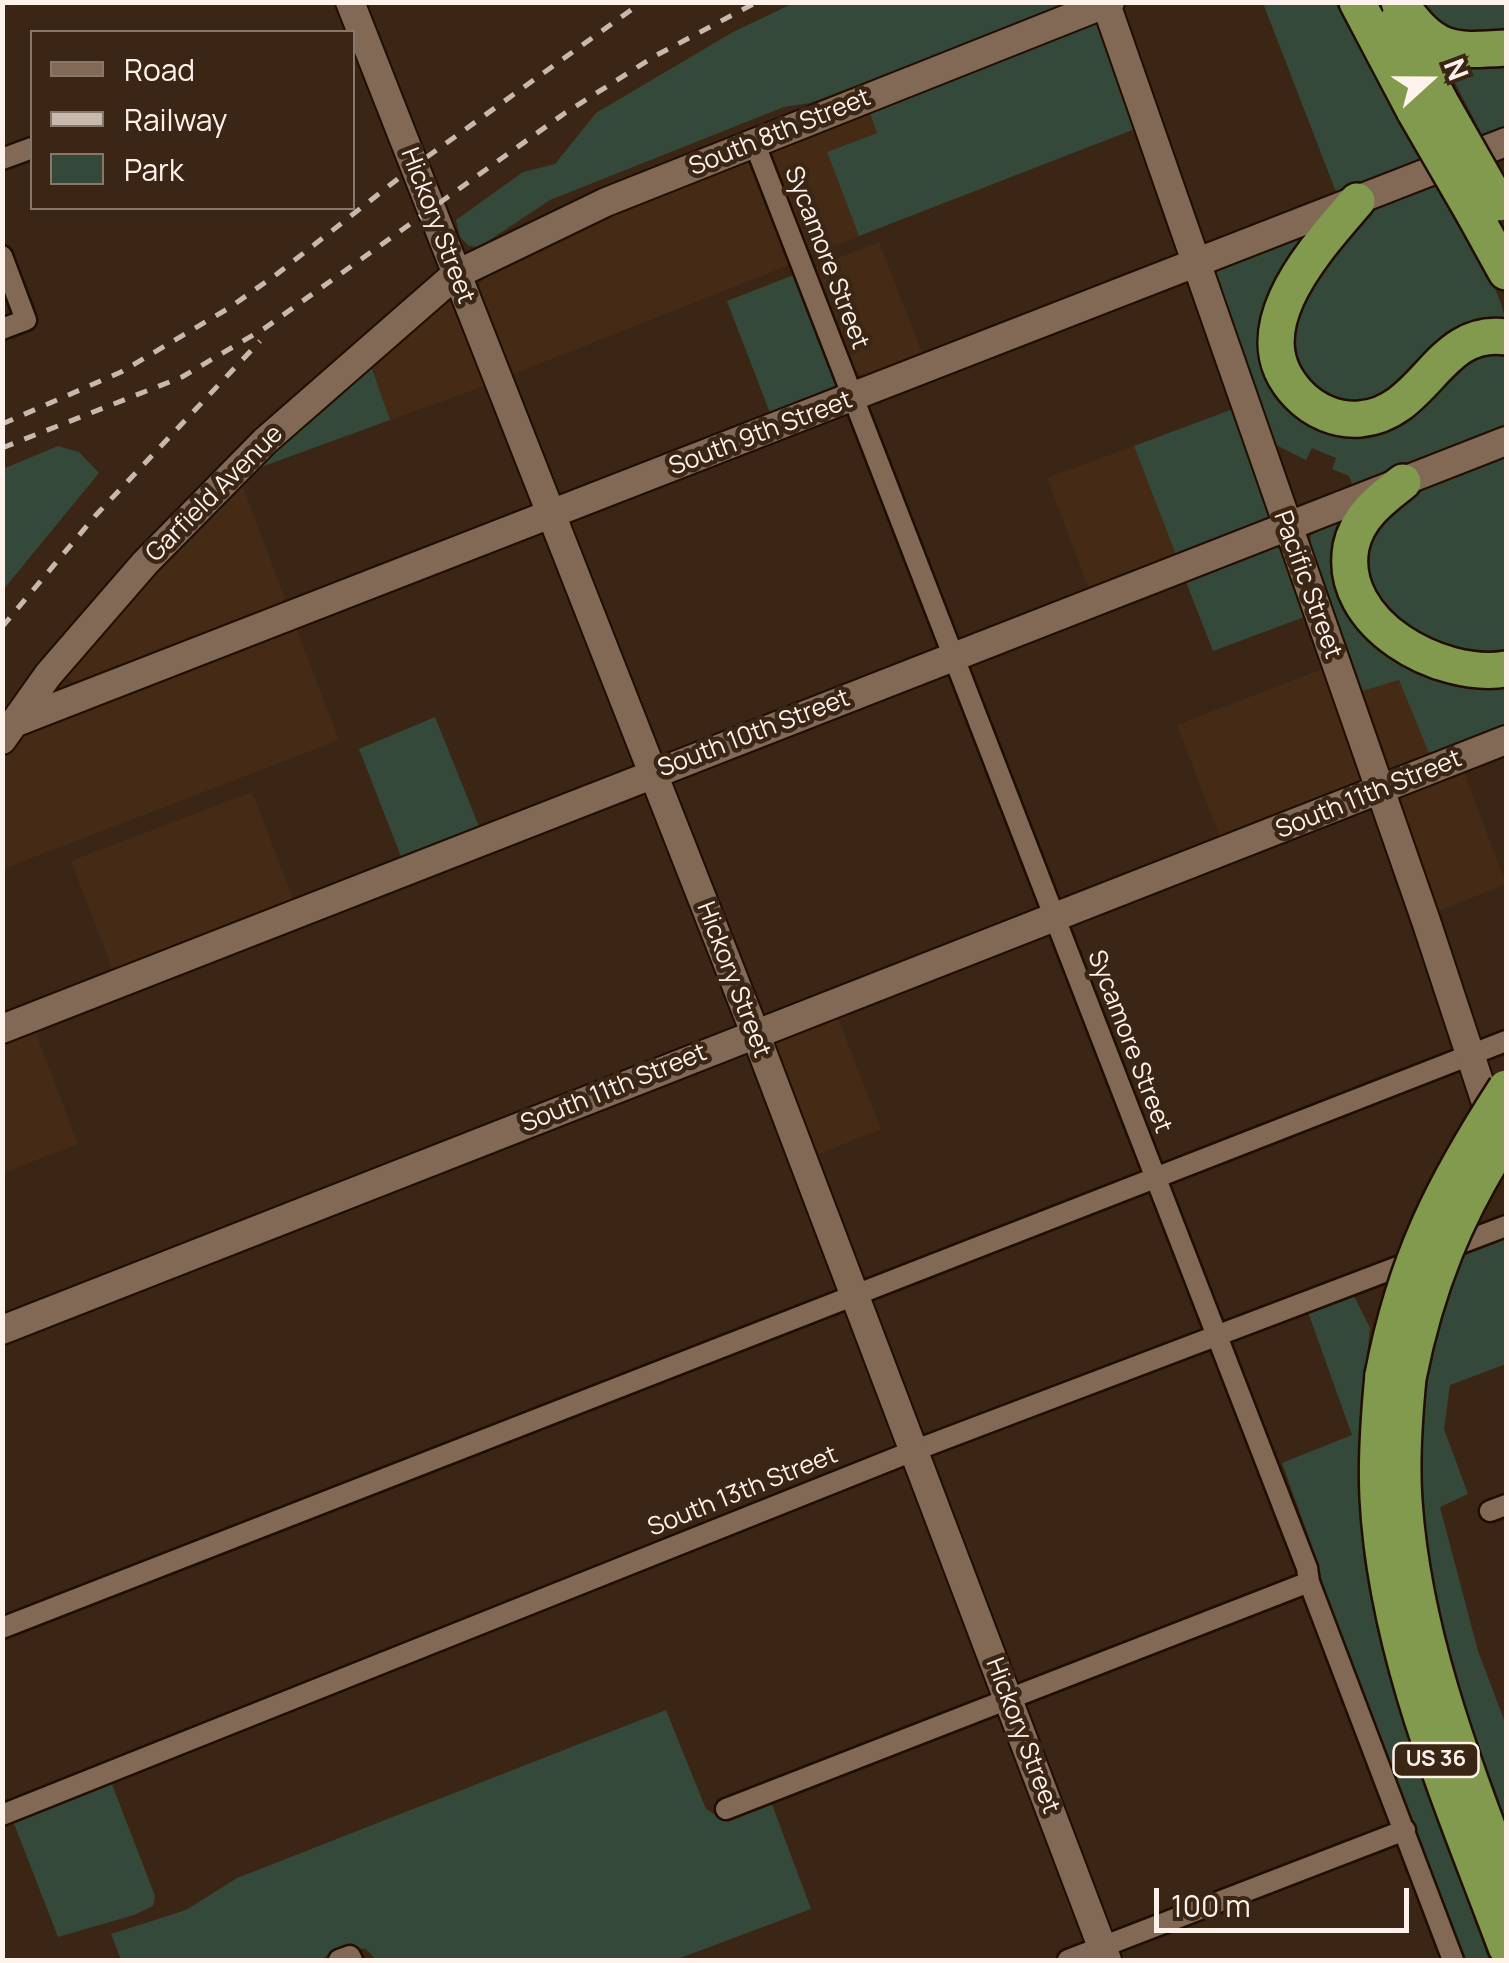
<!DOCTYPE html>
<style>
body{margin:0}
#map{position:relative;width:1509px;height:1963px;overflow:hidden;background:#3b2615;font-family:Manrope,sans-serif}
canvas{display:block}
.frame{position:absolute;inset:0;border:5px solid #fef2ea;pointer-events:none}
.legend{position:absolute;left:30px;top:30px;width:325px;height:180px;box-sizing:border-box;background:#3b2615;border:2px solid #89786a;margin:0;padding:12px 18px;list-style:none;font-size:30px;color:#fef2ea}
.legend li{display:flex;align-items:center;gap:20px;height:50px}
.legend b{width:50px;border:2px solid #89786a}
.north{position:absolute;left:1379px;top:30px;width:100px;height:100px;-webkit-text-stroke:8px #3b2615;paint-order:stroke;rotate:69deg;font-size:28px;font-weight:700;line-height:40px;text-align:center;color:#fef2ea}
.north::after{content:'';display:block;margin:auto;width:35px;height:45px;background:#fef2ea;clip-path:polygon(50% 0,100% 100%,50% 72%,0 100%)}
.scale{position:absolute;left:1154px;top:1888px;width:255px;height:45px;box-sizing:border-box;border:5px solid #fef2ea;border-top:0;padding-left:12px;font-size:30px;line-height:35px;white-space:nowrap;color:#fef2ea;-webkit-text-stroke:8px #3b2615;paint-order:stroke}
</style>
<div id="map">
<canvas width="1509" height="1963"></canvas>
<div class="frame"></div>
<ul class="legend">
<li><b style="height:12px;background:#816956"></b>Road</li>
<li><b style="height:12px;background:#c7b9ae"></b>Railway</li>
<li><b style="height:28px;background:#344939"></b>Park</li>
</ul>
<div class="north">N</div>
<div class="scale">100 m</div>
</div>
<script>
const c = document.querySelector('canvas').getContext('2d');
c.lineJoin = 'round';
function paint(path, color) { c.fillStyle = color; c.fill(path, 'evenodd'); }
function trace(path, color, width, dash) { c.strokeStyle = color; c.lineWidth = width; c.lineCap = dash ? 'butt' : 'round'; c.setLineDash(dash || []); c.stroke(path); }
function write(font, color, halo, rows, align = 'center') {
  c.font = font + ' Manrope,sans-serif'; c.lineWidth = 9; c.setLineDash([]); c.textBaseline = 'middle'; c.strokeStyle = halo; c.fillStyle = color; for (const [text, x, y, turn = 0] of rows) {
    c.save(); c.translate(x, y); c.rotate((+turn || 0) * Math.PI / 180); c.textAlign = isNaN(turn) ? turn : align; if (halo) c.strokeText(text, 0, 0); c.fillText(text, 0, 0); c.restore();
  }
}
paint(new Path2D(`
 M867 105 877 133 827 152 859 236 808 256 768 150Z
 M750 155 792 264 513 374 478 288 491 267 532 244Z
 M879 242 922 353 870 374H861L853 371 812 268Z
 M446 296 455 299 487 385 390 420 369 360Z
 M1134 446 1176 555 1089 589 1047 478Z
 M243 487 287 604 83 680 73 682 67 677V664L222 496Z
 M296 628 339 740 3 869 2 754 25 732Z
 M1325 668 1361 778 1359 784 1220 837 1177 725Z
 M1399 680 1430 756 1395 769 1390 767 1363 691Z
 M1462 767 1506 884 1439 911 1401 806V796L1409 789Z
 M252 792 295 904 114 973 71 861Z
 M837 1016 881 1129 814 1156 773 1045 778 1038Z
 M35 1031 78 1144 3 1173V1043Z`), '#452b15');
paint(new Path2D(`
 M794 3H1073L810 103 784 107 550 200 479 247 469 246 460 237 456 220 523 172 555 164 596 113 733 32Z
 M1263 3H1335L1420 160 1336 192Z
 M1416 3H1506V34H1449Z
 M1092 19 1103 25 1140 127 859 236 827 152 877 133 867 105Z
 M1446 54 1506 57V126L1482 135 1450 73Z
 M1434 184C1455 218 1506 291 1506 328L1403 394 1332 407 1292 363 1293 302 1364 218 1385 203Z
 M1315 231 1269 336 1326 424 1479 356 1495 353 1506 357V425L1352 484 1349 476 1332 469 1336 458 1312 448 1306 460 1276 445 1217 279V271L1225 265Z
 M796 274 837 378V385L770 413 727 301Z
 M369 360 390 420 253 470Z
 M1233 409 1269 512 1267 519 1176 555 1134 446Z
 M58 446 79 452 99 473 3 590V469Z
 M1506 455V660H1472L1399 628 1366 578 1365 536 1404 495Z
 M1358 513 1376 632 1506 679V725L1430 756 1399 680 1363 691 1310 544 1311 535Z
 M1274 547 1282 550 1307 616 1213 651 1186 582Z
 M435 717 480 829 402 859 359 749Z
 M1500 1239H1506V1364L1450 1385 1444 1429 1468 1494 1440 1507 1478 1651 1506 1725V1839L1452 1686 1415 1499 1422 1367 1456 1255Z
 M1353 1294 1370 1328 1361 1412 1358 1485 1364 1562 1377 1629 1403 1723 1489 1960H1465L1325 1593 1317 1560 1282 1463 1352 1435 1308 1312Z
 M666 1710 706 1809 719 1817 770 1799 811 1909 675 1960H376L366 1949 350 1948 317 1960H121L111 1934 186 1910 237 1878Z
 M110 1779 155 1896 153 1906 134 1915 58 1937 13 1821Z`), '#344939');
const street = new Path2D(`
 M754 142 1307 1568 1309 1582 1453 1960
 M2 159 32 148
 M2 256 26 320 2 329
 M1448 1248 1506 1226
 M1490 1511 1506 1505
 M2 1628C505 1435 1005 1236 1506 1041
 M726 1809 1309 1582
 M2 1815 913 1451 1416 1260
 M339 1960 350 1956 352 1960
 M1068 1960 1405 1830`);
const secondary = new Path2D(`
 M350 2 755 1033 1107 1960
 M1106 4 1426 921 1494 1127
 M14 723 1506 142
 M2 740 48 675 145 563 265 441 455 275 606 202 1110 2
 M2 1029 1506 441
 M2 1330 1506 740`);
const highway = new Path2D(`
 M1357 2 1415 112
 M1399 2C1434 51 1448 52 1506 48
 M1398 20 1441 103
 M1357 201C1316 249 1238 331 1298 394 1314 411 1337 421 1360 419 1427 413 1437 327 1506 337
 M1474 214 1506 272
 M1403 482C1381 499 1357 517 1351 547 1337 624 1440 680 1506 669
 M1383 1375C1379 1416 1376 1457 1378 1498 1386 1654 1452 1803 1506 1947
 M1408 1378C1404 1419 1401 1460 1404 1501 1413 1632 1460 1755 1506 1877`);
trace(street, '#210e01', 25);
trace(secondary, '#210e01', 32);
trace(highway, '#210e01', 40);
trace(street, '#816956', 20);
trace(secondary, '#816956', 28);
trace(highway, '#819a4e', 35);
trace(new Path2D(`
 M2 424 121 372 229 308 277 274 413 167 642 2
 M2 448 182 377 265 328 565 113 655 56 757 2
 M2 627 96 515 260 341`), '#c7b9ae', 5, [12, 12]);
const highwayBridge = new Path2D(`
 M1441 103 1498 203
 M1415 112 1474 214
 M1383 1375C1405 1260 1443 1185 1506 1088
 M1408 1378C1426 1287 1456 1213 1506 1136`);
trace(highwayBridge, '#210e01', 40, []);
trace(highwayBridge, '#819a4e', 35);
for (const [x, y, w] of [
 [1436,1760,85]
]) { const box = new Path2D(); box.roundRect(x - w / 2, y - 17, w, 34, 8); c.fillStyle = '#3b2615'; c.fill(box); trace(box, '#fef2ea', 2.5); }
write('bold 22px', '#fef2ea', null, [
 ["US 36",1436,1760]
]);
write('25px', '#fef2ea', '#3b2615', [
 ["South 8th Street",780,133,-22],
 ["Hickory Street",437,226,69],
 ["Sycamore Street",826,258,69],
 ["South 9th Street",761,434,-21],
 ["Garfield Avenue",215,494,-45],
 ["Pacific Street",1307,585,70],
 ["South 10th Street",754,734,-21],
 ["South 11th Street",1369,795,-22],
 ["Hickory Street",733,980,69],
 ["Sycamore Street",1129,1042,69],
 ["South 11th Street",614,1089,-22],
 ["South 13th Street",743,1492,-22],
 ["Hickory Street",1022,1736,69]
]);
</script>
